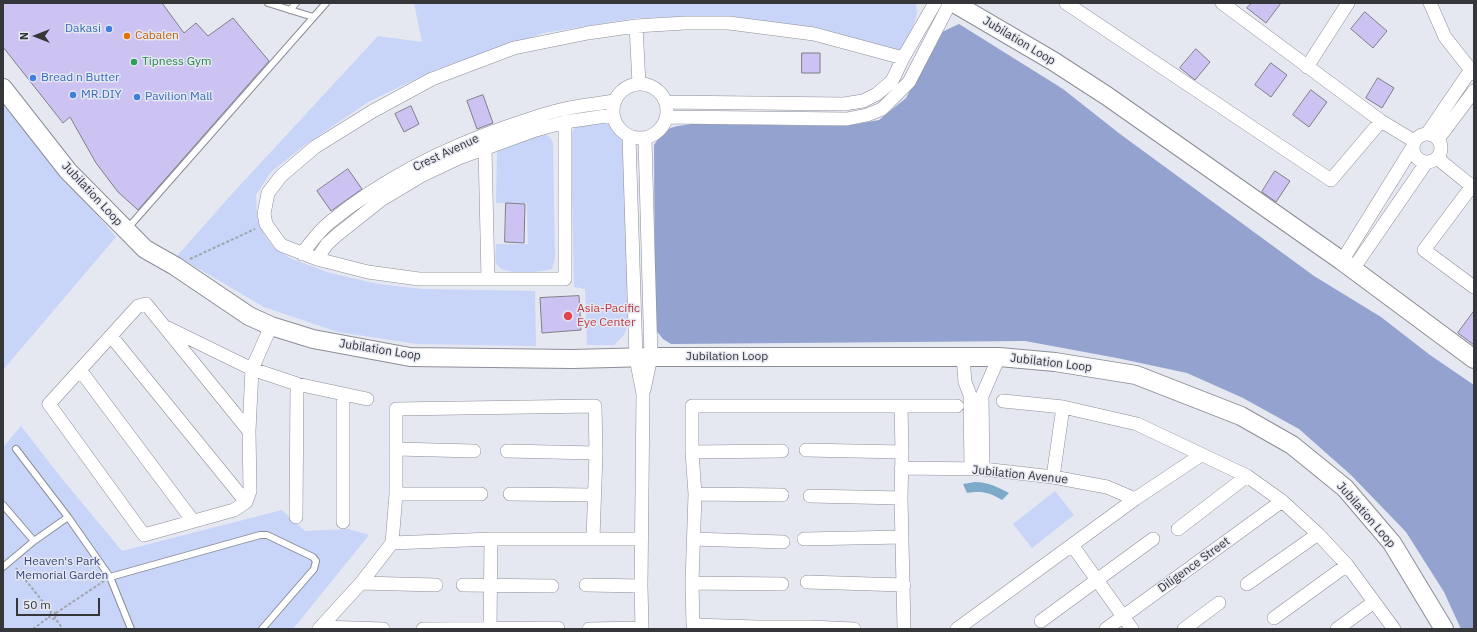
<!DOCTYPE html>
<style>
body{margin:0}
#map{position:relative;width:1477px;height:632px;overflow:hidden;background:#e5e8f1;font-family:"IBM Plex Sans",sans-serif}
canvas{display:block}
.frame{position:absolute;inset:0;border:4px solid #35363a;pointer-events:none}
.north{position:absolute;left:16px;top:16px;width:40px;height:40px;-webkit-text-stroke:3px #e5e8f1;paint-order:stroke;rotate:270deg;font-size:11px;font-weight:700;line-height:16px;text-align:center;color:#35363a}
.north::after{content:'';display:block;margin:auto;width:14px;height:18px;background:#35363a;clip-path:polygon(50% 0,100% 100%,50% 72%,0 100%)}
.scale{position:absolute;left:16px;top:598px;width:84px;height:18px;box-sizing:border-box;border:2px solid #35363a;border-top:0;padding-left:5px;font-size:12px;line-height:14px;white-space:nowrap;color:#35363a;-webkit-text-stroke:3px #e5e8f1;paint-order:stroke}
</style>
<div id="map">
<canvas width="1477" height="632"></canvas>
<div class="frame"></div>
<div class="north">N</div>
<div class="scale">50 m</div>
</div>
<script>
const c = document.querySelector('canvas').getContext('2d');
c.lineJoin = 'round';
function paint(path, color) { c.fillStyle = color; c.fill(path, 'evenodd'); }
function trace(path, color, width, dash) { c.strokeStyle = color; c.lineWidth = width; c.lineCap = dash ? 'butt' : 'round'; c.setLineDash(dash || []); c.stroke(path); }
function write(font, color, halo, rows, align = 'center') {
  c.font = font + ' "IBM Plex Sans",sans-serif'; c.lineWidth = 3; c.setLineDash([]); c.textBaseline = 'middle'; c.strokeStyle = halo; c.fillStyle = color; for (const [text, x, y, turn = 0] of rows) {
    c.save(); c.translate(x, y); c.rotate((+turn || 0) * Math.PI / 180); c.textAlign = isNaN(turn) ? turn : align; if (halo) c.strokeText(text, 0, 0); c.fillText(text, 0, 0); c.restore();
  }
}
paint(new Path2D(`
 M414 3H916L917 14 913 27 902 51 818 28 728 16 636 18 544 33 437 69 368 102 305 145 271 172 256 195 257 217 264 234 273 247 292 259 330 273 378 284 422 289 535 291 536 346 417 344 338 332 264 307 177 256 231 195 378 36 422 42Z
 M3 105 116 237 3 370Z
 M608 122 617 133 626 139 629 321 624 335 614 345H587L585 289 574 287 571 136C576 118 592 123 608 122Z
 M544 134 550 137 553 143 555 258 552 269C540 272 502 277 496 263 495 258 496 249 496 244H528L527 203H496L497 153 500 145Z
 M21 426 63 480 122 551 282 510 305 531 349 529 369 535 293 629H3V447Z
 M1055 491 1074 515 1032 548 1013 524Z`), '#c8d4f8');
paint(new Path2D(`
 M959 24 1063 89 1120 134 1314 276 1381 317 1430 355 1474 385V629H1461L1444 592 1406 532 1351 475 1299 429 1243 398 1187 373 1117 358 1025 341 671 344 663 339 655 329 654 145C667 126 670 127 692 124L845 126 879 120 906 98 942 32Z`), '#93a2ce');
paint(new Path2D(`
 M975 482C989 482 997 487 1009 493L1002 500C988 492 982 491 967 493L963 484Z`), '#7eaaca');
const building = new Path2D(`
 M3 3H162L184 33 196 23 208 36 233 18 269 61 138 210 118 192 96 163 70 117 63 123 3 47Z
 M1252 3H1281L1266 23 1247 8Z
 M1365 12 1387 31 1373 48 1351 29Z
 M1196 49 1210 62 1195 80 1180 68Z
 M802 53H820V73H802Z
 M1271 63 1287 75 1271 97 1255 85Z
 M1378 78 1394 88 1382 108 1366 98Z
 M1311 90 1327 102 1309 127 1293 115Z
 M483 95 493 123 477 129 467 101Z
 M411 106 419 124 404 132 395 114Z
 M348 169 362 189 331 211 317 191Z
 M1275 171 1290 181 1276 202 1262 192Z
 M506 203 525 204 524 243 505 242Z
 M579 296 581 330 542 333 540 298Z
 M1474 311V345L1458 333Z`);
paint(building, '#ccc3f2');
trace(building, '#7f7d86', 1);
const lane = new Path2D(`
 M268 3 313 17
 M290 10 296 3
 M127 229 326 3
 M16 449 68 517 110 577 131 629
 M3 505 34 541
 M3 567 34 541 68 517
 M110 577 260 535H267L313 557 316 561 314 569 262 629`);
const street = new Path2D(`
 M1066 3 1331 180 1381 121
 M1222 3 1381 121 1414 141
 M1430 3 1445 37 1474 74
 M636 26 639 84
 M1307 67 1348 3
 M613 111a27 27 0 1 1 54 0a27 27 0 1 1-54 0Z
 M666 102 844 104 863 101 877 94 892 81 903 58 935 3
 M667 117 847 119 867 115 882 109 909 82 950 3
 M565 122V279H419L368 272 317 259 281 245 266 224 264 214 268 193 281 176 315 147 373 111 432 79 514 48 588 33 636 26 685 23H729L814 34 903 58
 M1413 148a14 14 0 1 1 28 0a14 14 0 1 1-28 0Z
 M1427 134 1470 71
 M629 137 636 358 643 394 641 586 642 629
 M1438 139 1474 91
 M483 142 485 149 488 279
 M1437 158 1474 188
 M1472 186 1424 250 1474 287
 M302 254C310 243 319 231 330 222 384 178 447 147 512 125 529 119 546 113 564 109 581 105 598 104 615 101
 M317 259 327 244 337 235 381 200 421 176 459 158 536 130 565 122 613 115
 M1342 261 1412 148
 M1353 269 1426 163
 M168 328 252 369 297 384 367 399
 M111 336 246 502
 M963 357 965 382 970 395 971 469
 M80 370 193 521
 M644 390 651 357 645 139
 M343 394V522
 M1003 401 1063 407 1137 424 1247 476 1282 501 1318 534 1347 565 1394 629
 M901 406 902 452 901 498 904 629
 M249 431 146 304 138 306 49 404 144 535 234 510 246 502 250 491 249 431 252 369 271 326
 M396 449 474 451
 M806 450 902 452
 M507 451 596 453
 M692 452 782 451
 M901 468 983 469 1053 477 1107 487 1135 499
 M983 469 982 396 999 357
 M1053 477 1063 407
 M396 494H481
 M510 494 593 495
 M695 494 782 495
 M810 496 901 498
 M296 517 297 384
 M1178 529 1247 476
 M693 539 783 542
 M804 539 902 537
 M392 543 491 539H641
 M1072 545 1132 629
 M807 582 904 585
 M361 583 436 585
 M692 583 782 584
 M1247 584 1318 534
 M463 585 552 586
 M586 585 641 586
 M1274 618 1347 565
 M1041 621 1153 539
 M322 627 383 629
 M319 629 361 583 392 543 396 494V409L595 406 596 453 593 539
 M423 629 558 628
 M490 629 491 539
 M589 629 642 628
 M854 629 810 627H757L693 625 692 583 695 494 692 452V406H957
 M957 629 1135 499 1201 455
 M1106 629 1282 501
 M1184 629 1219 603
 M1337 629 1374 602`);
const secondary = new Path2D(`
 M954 3 1053 61 1107 96 1342 261 1474 359
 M3 88 68 171 145 249 175 266 249 316 271 326 313 339 410 357 572 359 651 357H999L1055 362 1136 375 1241 416 1292 445 1345 488 1392 543 1444 629`);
trace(lane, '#8b8e97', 8);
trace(street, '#8b8e97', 14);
trace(secondary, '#8b8e97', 20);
trace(new Path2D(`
 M190 259 255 229
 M16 568 51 612
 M56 613 104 581
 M55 618 53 619 49 617 51 612 56 613 55 618 63 629
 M33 629 49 617`), '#a2a4ab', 2, [3, 2]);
trace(lane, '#fff', 6);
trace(street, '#fff', 13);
trace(secondary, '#fff', 18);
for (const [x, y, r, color] of [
 [109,29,4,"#3f7fe0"],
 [127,36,4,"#e8710a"],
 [134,62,4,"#2e9e5b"],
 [33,78,4,"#3f7fe0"],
 [73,95,4,"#3f7fe0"],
 [137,97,4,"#3f7fe0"],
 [568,316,5,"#e0444e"]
]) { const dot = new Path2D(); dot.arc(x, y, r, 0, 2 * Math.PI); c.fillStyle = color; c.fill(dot); trace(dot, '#e5e8f1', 1.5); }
write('12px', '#366cbe', '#e5e8f1', [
 ["Dakasi",101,29,"right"],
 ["Bread n Butter",41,78],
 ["MR.DIY",81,95],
 ["Pavilion Mall",145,97]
], 'left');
write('12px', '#c56008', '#e5e8f1', [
 ["Cabalen",135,36]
], 'left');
write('12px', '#35363a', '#e5e8f1', [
 ["Jubilation Loop",1019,41,31],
 ["Crest Avenue",446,153,-25],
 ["Jubilation Loop",92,194,47],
 ["Jubilation Loop",380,350,9],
 ["Jubilation Loop",727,357],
 ["Jubilation Loop",1051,363,7],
 ["Jubilation Avenue",1020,475,6],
 ["Jubilation Loop",1366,515,49],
 ["Diligence Street",1194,565,-36]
]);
write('12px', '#27864d', '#e5e8f1', [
 ["Tipness Gym",142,62]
], 'left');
write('12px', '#be3a42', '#e5e8f1', [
 ["Asia-Pacific",577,309],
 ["Eye Center",577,323]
], 'left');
write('12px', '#37477f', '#e5e8f1', [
 ["Heaven's Park",62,562],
 ["Memorial Garden",62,576]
]);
</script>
